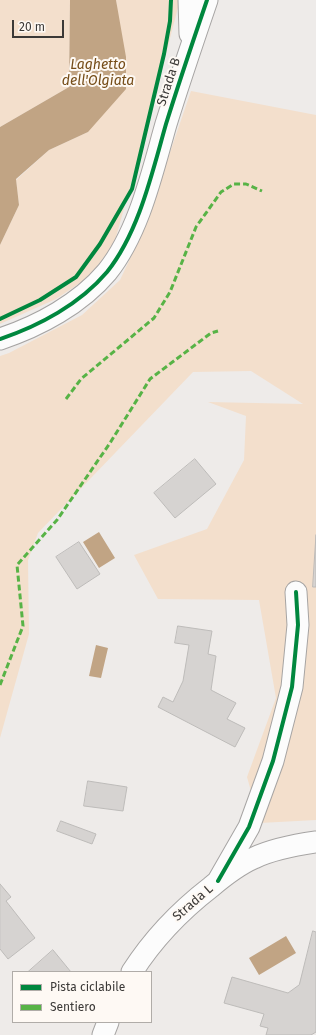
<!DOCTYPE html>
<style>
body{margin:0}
#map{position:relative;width:316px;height:1035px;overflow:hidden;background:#eeebe9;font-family:"Fira Sans",sans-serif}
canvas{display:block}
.legend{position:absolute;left:12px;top:971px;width:140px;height:52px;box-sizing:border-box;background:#fef9f4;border:1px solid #b0aca8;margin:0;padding:5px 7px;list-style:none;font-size:12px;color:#3b3937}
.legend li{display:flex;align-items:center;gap:8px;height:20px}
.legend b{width:20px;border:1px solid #b0aca8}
.scale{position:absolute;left:12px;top:20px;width:52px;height:18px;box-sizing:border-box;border:2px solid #3b3937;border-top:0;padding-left:5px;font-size:12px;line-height:14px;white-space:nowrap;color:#3b3937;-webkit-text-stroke:3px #fef9f4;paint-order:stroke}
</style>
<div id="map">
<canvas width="316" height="1035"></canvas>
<ul class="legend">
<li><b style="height:5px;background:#00873e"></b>Pista ciclabile</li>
<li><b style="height:5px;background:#57b346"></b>Sentiero</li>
</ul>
<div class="scale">20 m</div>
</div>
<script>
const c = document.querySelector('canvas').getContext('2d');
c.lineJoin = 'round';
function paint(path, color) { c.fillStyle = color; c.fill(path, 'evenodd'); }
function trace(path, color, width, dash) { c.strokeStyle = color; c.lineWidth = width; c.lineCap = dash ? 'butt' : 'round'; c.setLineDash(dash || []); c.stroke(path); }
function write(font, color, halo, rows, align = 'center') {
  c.font = font + ' "Fira Sans",sans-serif'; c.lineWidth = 4; c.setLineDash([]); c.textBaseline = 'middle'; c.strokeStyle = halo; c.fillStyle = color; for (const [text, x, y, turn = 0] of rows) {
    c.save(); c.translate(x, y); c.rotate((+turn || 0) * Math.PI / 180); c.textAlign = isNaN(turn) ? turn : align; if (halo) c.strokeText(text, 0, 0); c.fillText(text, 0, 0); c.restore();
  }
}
paint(new Path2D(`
 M0 0H70L69 87 0 127Z
 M116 0H180L145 134 114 244 89 277 56 299 0 324V245L19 205 16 180 49 150 88 132 117 7Z
 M191 91 316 115V820L260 823 247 777 276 698 259 600 158 599 134 555 207 529 244 460 246 416 208 402 303 404 251 371 193 372 38 533 28 560 29 634 0 738V356L9 353 82 315 120 280 143 231Z`), '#f3dfcc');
paint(new Path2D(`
 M70 0H116L126 57V89L88 132 49 150 16 179 19 205 0 245V127L69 87Z
 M99 532 115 558 99 568 83 542Z
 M96 645 108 648 101 678 89 676Z
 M286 936 296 953 259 975 249 958Z`), '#c1a484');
const building = new Path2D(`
 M195 459 216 484 175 518 154 493Z
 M316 535V587H313Z
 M79 542 100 574 77 589 56 557Z
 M178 626 212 631 208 654 216 656 211 690 236 703 227 719 245 728 235 747 158 707 163 697 173 702 183 681 189 645 175 643Z
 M88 781 127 787 123 811 84 806Z
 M61 821 96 834 92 844 57 831Z
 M0 884 11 897 6 901 35 938 8 959 0 949Z
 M313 931 316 932V1032L311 1035H266L268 1028 260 1026 264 1014 224 1003 232 977 288 993 299 985Z
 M53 950 71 972H28Z`);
paint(building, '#d6d3d1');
trace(building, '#bdbbb9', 1);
const minor = new Path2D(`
 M189 0 190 34
 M0 339C39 326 80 304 107 272 139 232 152 173 166 124 179 82 193 41 207 0
 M218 881 249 827 273 761 292 687 298 625 296 592
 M132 972C153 939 180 911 211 887 224 876 238 865 254 858 273 849 295 845 316 842
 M103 1035 108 1022`);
trace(minor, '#a6a4a3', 23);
trace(minor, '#fcfcfc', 21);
trace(new Path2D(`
 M66 399 81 379 154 318 170 292 196 227 221 192 234 184H246L262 191
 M0 685 23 626 17 565 57 520 110 443 150 379 211 333 218 331`), '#57b346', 3, [6, 3]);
trace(new Path2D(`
 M0 319 40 300 76 277 100 244 132 189 164 54 170 21 171 0
 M0 339C39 326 80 304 107 272 139 232 152 173 166 124 179 82 193 41 207 0
 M218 881 249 827 273 761 292 687 298 625 296 592`), '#00873e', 4);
write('13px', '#3b3937', '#fef9f4', [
 ["Strada B",169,82,-72],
 ["Strada L",193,903,-41]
]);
write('italic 14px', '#754c17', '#fef9f4', [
 ["Laghetto",98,65],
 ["dell'Olgiata",98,81]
]);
</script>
